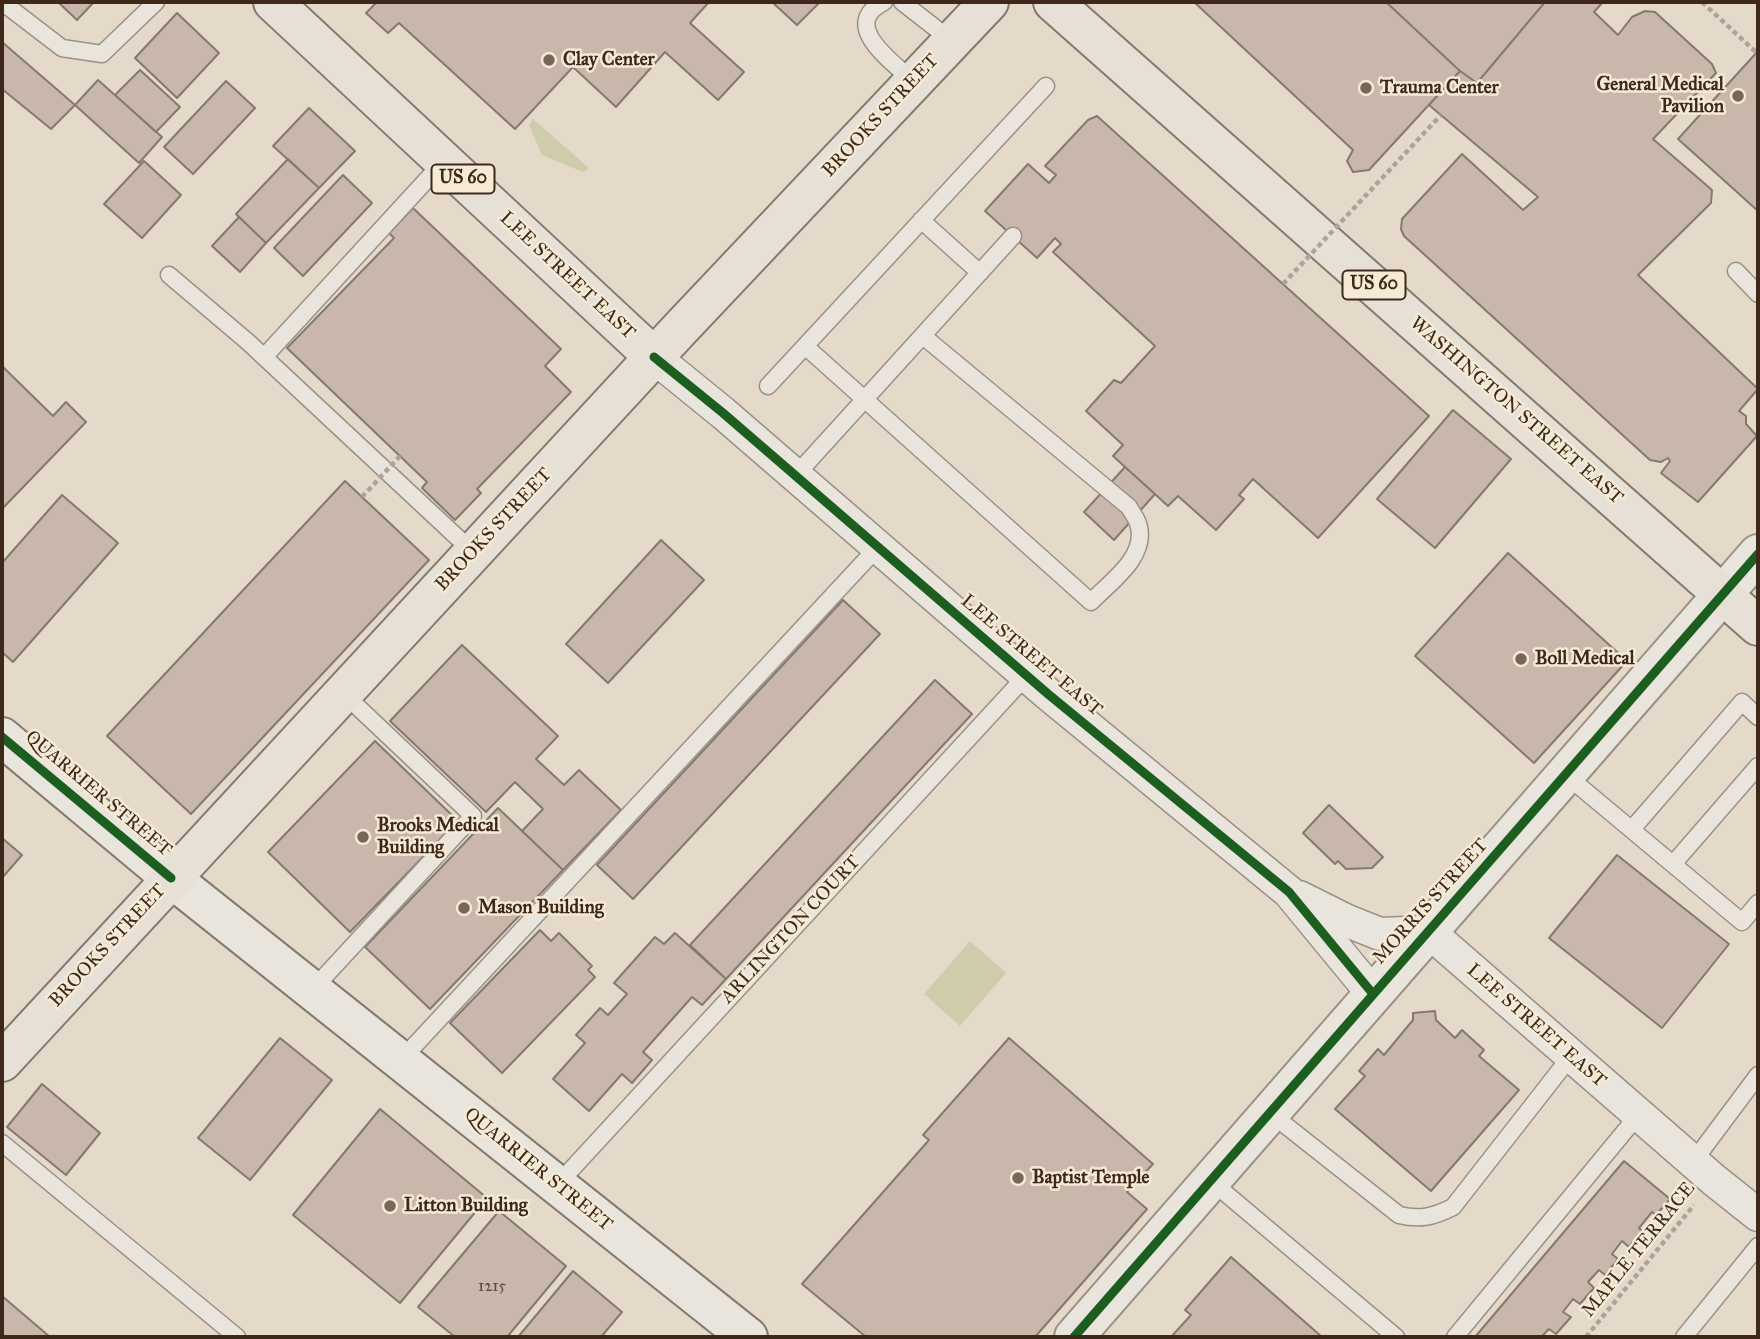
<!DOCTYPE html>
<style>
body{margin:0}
#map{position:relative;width:1760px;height:1339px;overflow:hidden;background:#e5dac9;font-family:"IM FELL Great Primer",serif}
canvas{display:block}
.frame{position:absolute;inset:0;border:4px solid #3e281a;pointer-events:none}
</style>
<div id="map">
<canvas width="1760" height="1339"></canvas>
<div class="frame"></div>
</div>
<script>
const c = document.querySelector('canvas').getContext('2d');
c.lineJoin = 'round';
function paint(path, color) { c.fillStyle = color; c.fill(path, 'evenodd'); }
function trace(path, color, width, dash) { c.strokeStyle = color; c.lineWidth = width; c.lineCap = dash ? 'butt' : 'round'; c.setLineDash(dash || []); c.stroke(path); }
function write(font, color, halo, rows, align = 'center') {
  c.font = font + ' "IM FELL Great Primer",serif'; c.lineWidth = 5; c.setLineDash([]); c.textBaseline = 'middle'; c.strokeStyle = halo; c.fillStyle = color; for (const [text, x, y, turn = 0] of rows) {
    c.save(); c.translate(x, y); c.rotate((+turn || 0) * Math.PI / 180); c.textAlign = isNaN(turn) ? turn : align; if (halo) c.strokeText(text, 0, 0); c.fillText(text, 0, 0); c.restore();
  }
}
paint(new Path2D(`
 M533 119 589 168 583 172 542 155 529 125Z
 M970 941 1006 973 960 1026 924 994Z`), '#ceccaa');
const building = new Path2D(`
 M58 2H94L77 20Z
 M377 2H709L690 23 744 72 718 100 665 52 616 107 573 67 515 129 399 23 388 33 366 13Z
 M772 2H820L797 25Z
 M1194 2H1386L1460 71 1369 170 1353 172 1347 161 1353 150Z
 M1386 2H1545L1477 83 1460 71Z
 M1545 2H1603L1594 12 1618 35 1632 17 1645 11 1655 12 1712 64 1716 73 1653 139 1712 190 1711 203 1638 275 1758 389 1739 411 1746 416V424L1757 436 1698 502 1661 473 1670 461 1668 458 1661 462 1650 460 1404 236 1401 229 1402 219 1462 154 1523 210 1538 197 1429 105 1460 71 1477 83Z
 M177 13 219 53 177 98 135 58Z
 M2 42 75 105 51 129 2 89Z
 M1758 51V211L1678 139Z
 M140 70 180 107 156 132 115 95Z
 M98 80 162 137 139 163 75 105Z
 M226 81 255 108 193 174 164 147Z
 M309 108 355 151 319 188 273 146Z
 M1097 116 1429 416 1318 538 1253 479 1239 495 1244 499 1216 530 1178 496 1168 506 1113 456 1123 445 1086 411 1114 380 1121 383 1155 346 1053 252 1061 244 1055 238 1037 258 985 211 1028 164 1049 183 1056 175 1045 166 1088 120Z
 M288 159 319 188 266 243 236 214Z
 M144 161 181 195 142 238 104 204Z
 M343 175 372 203 303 276 274 248Z
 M413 208 561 349 545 366 571 392 477 489 481 493 455 520 422 488 427 482 287 348 394 238 389 233Z
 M239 217 266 243 240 272 212 246Z
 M2 366 53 416 66 402 86 422 2 509Z
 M1453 410 1511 459 1435 548 1377 499Z
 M1125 467 1155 494 1114 540 1084 512Z
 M345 481 429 560 191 814 107 736Z
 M62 495 118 543 13 662 2 652V563Z
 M661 540 704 580 608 683 566 644Z
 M1508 553 1627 661 1534 763 1415 656Z
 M843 600 880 634 633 899 597 865Z
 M462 645 558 736 536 759 564 785 579 770 621 810 563 870 522 831 543 809 515 782 486 812 390 721Z
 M935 680 972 714 726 979 690 945Z
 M375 741 458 821 350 932 268 852Z
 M1329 805 1383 857 1372 868 1346 869 1338 861 1335 864 1303 833Z
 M498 808 563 870 430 1009 365 947Z
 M2 838 22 855 2 878Z
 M1617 855 1729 944 1662 1028 1549 938Z
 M540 930 551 941 559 933 592 966 588 970 595 977 502 1073 450 1023Z
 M675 933 726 979 702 1005 692 997 643 1052 652 1060 632 1083 622 1074 589 1111 553 1079 585 1043 576 1035 600 1008 608 1015 627 994 614 983 655 937 664 944Z
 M1435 1011 1436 1020 1455 1038 1462 1030 1484 1050 1479 1056 1519 1090 1431 1191 1335 1109 1365 1076 1359 1071 1378 1049 1384 1055 1413 1020V1013Z
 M280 1038 332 1080 250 1180 198 1138Z
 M1009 1038 1153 1164 1127 1192 1147 1209 1035 1337H866L802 1284 929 1140 923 1135Z
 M42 1084 100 1133 66 1175 7 1127Z
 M380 1109 487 1198 400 1303 293 1215Z
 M1624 1161 1670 1199 1656 1215 1652 1212 1639 1228 1642 1231 1629 1247 1622 1241 1612 1254 1618 1259 1605 1275 1599 1270 1588 1282 1594 1288 1580 1304 1573 1299 1563 1312 1571 1317 1556 1334 1549 1329 1541 1337H1475Z
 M499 1211 566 1266 507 1337H455L418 1307Z
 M1231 1257 1322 1337H1171L1191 1315 1185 1310Z
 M573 1271 622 1312 601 1337H518Z
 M2 1296 50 1337H2Z`);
paint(building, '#c9b7ab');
trace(building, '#837a6f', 2);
const service = new Path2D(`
 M2 2 62 48 102 54 156 2
 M884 2C838 25 894 63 914 82
 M902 2 952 41
 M921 220 980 273
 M1736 271 1758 294
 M169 275 248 342 473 552
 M805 346 1091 602C1110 582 1146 558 1139 527 1138 520 1132 513 1129 507L923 336
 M264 357 444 161
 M768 386 1046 86
 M795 476 1013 236
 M1566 775 1742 922 1758 903
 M1632 829 1742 702 1758 717
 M1673 864 1758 766
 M313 989 473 816 343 693
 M401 1060 877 548
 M1270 1113 1399 1215C1420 1220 1433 1217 1453 1207L1571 1056
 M2 1143 237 1337
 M1693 1162 1758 1075
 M1211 1181 1396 1337
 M557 1185 1026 676
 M1455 1337 1639 1114
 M1684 1337 1758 1246`);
const minor = new Path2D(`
 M654 357 723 413 1048 694 1289 892 1373 994
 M1299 897 1345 920 1380 934 1429 932 1714 1180 1758 1215`);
const tertiary = new Path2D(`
 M1074 1337 1758 554`);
const secondary = new Path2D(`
 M2 737 171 878 748 1337`);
const primary = new Path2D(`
 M273 2 654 357
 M1053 2 1758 626
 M2 1062 679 330 989 2`);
trace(service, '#9a9186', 19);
trace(minor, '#9a9186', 35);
trace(tertiary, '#9a9186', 42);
trace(secondary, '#837a6f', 42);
trace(primary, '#837a6f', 42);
trace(new Path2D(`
 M1702 2 1757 53
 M1586 1337 1694 1205`), '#aba49d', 4.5, [5, 3.5]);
trace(service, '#eae5dc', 16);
trace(minor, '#eae5dc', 32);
trace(tertiary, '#eae5dc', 38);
trace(secondary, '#eae5dc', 38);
trace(primary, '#e6e0d7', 38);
trace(new Path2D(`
 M1283 284 1441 115
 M362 497 400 456`), '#aba49d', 4.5, [5, 3.5]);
trace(new Path2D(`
 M654 357 723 413 1048 694 1289 892 1373 994
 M2 737 171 878
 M1074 1337 1758 554`), '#1b5e20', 9);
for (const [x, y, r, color] of [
 [549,60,7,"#786657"],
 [1366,88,7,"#786657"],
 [1738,96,7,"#786657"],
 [1521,659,7,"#786657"],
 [363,837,7,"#786657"],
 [464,908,7,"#786657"],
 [1018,1178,7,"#786657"],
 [390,1206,7,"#786657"]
]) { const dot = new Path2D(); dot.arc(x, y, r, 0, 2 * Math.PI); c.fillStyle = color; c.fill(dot); trace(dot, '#f5ead5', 2.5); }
write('16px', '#614c3e', null, [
 ["1215",492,1287]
]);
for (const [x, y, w] of [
 [463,179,63],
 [1374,285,63]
]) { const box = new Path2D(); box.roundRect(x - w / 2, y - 14.5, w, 29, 5); c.fillStyle = '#f5ead5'; c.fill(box); trace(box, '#3e281a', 2); }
write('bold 18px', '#3e281a', null, [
 ["US 60",463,179],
 ["US 60",1374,285]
]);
write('bold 19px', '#3e281a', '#f5ead5', [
 ["Clay Center",563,60],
 ["General Medical",1724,85,"right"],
 ["Pavilion",1724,107,"right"],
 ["Trauma Center",1380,88],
 ["Boll Medical",1535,659],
 ["Brooks Medical",377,826],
 ["Building",377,848],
 ["Mason Building",478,908],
 ["Baptist Temple",1032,1178],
 ["Litton Building",404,1206]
], 'left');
write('19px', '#3e281a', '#f5ead5', [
 ["BROOKS STREET",881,116,-47],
 ["LEE STREET EAST",567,276,43],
 ["WASHINGTON STREET EAST",1516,411,41],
 ["BROOKS STREET",494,530,-47],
 ["LEE STREET EAST",1031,656,40],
 ["QUARRIER STREET",98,794,40],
 ["MORRIS STREET",1431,902,-48],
 ["ARLINGTON COURT",791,930,-47],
 ["BROOKS STREET",108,946,-47],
 ["LEE STREET EAST",1536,1026,41],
 ["QUARRIER STREET",538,1170,39],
 ["MAPLE TERRACE",1639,1250,-51]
]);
</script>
